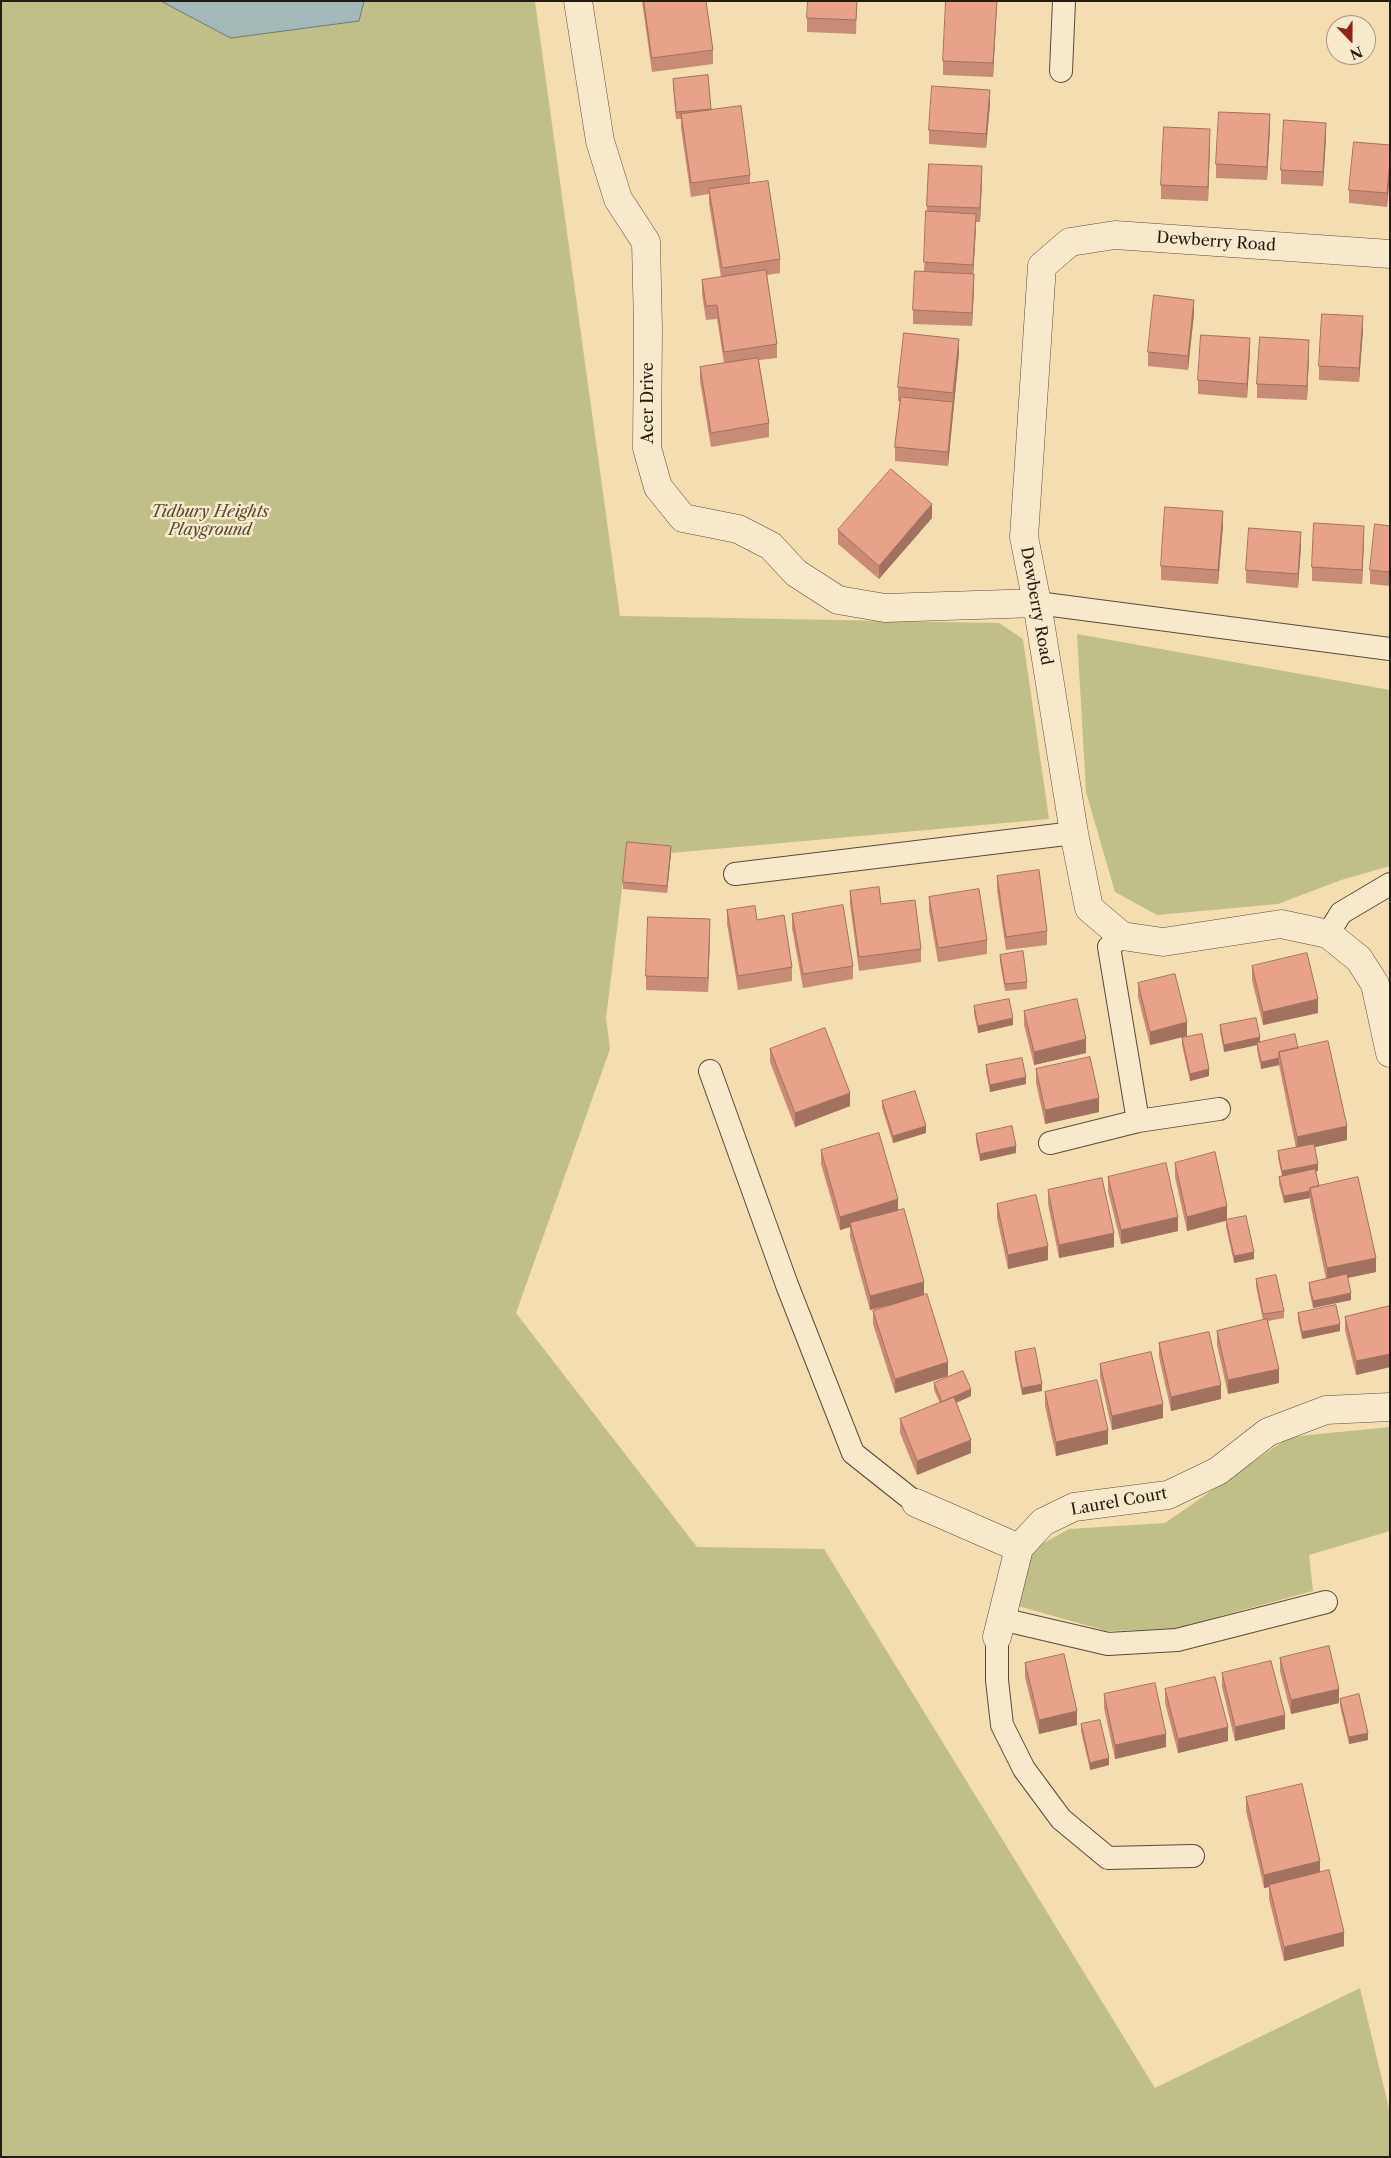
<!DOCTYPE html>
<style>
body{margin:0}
#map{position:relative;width:1391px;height:2158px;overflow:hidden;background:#f5ddb2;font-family:"Libre Caslon Text",serif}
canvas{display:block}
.frame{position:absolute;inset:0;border:2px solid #241c13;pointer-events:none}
.north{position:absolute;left:1326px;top:15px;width:50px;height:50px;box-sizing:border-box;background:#f8e9cd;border:1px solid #a39783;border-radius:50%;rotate:158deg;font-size:14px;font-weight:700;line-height:20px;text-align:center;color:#241c13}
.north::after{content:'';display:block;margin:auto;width:18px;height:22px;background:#8f2418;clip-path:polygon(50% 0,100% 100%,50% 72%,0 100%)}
</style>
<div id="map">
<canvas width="1391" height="2158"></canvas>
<div class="frame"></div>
<div class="north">N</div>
</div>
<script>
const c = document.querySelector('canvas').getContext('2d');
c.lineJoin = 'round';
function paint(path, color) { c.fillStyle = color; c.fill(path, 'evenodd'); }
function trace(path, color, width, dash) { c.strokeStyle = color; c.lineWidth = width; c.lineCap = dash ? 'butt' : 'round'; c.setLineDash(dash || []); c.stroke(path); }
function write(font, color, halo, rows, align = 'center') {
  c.font = font + ' "Libre Caslon Text",serif'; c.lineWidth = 5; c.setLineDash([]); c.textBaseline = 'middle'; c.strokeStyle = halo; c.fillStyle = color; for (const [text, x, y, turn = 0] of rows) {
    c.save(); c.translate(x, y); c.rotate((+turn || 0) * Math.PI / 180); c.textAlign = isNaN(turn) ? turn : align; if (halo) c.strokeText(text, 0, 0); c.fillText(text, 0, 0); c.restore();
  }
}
paint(new Path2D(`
 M1 1H535L620 616 999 623 1023 639 1049 819 671 853 627 849 606 1018 610 1049 516 1313 697 1547 824 1549 1155 2088 1360 1988 1390 2112V2157H1Z
 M1077 634 1390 690V866L1341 880 1278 904 1157 915 1115 892 1086 792Z
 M1390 1427V1531L1309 1555 1313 1591 1173 1629 1107 1631 1018 1606 1033 1549 1069 1529 1165 1523 1289 1437Z`), '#c1bf88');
const water = new Path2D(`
 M161 1H364L359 21 231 38Z`);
paint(water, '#a2b9b7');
trace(water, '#707a75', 1);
const lane = new Path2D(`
 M1061 71 1064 1
 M1037 603 1390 649
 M735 874 1074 833
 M1328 934 1341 913 1390 884
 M1122 936 1109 947 1138 1121
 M710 1071 787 1285 853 1453 916 1503
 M1050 1143 1138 1121 1219 1109
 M1001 1619 1108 1644 1177 1640 1326 1602
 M997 1637V1680L1002 1725 1024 1769 1061 1819 1108 1858 1193 1856`);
const street = new Path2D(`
 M578 1 600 141 618 199 646 242 648 328 647 448 658 487 683 518 738 529 771 546 796 573 838 600 885 608 1037 603
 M1390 254 1115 235 1070 242 1042 266 1024 537 1037 603 1074 833 1089 908 1122 936 1163 942 1281 924 1328 934 1359 959 1375 984 1390 1053
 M916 1503 1019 1548
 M997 1637 1019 1548 1043 1522 1074 1507 1168 1495 1218 1471 1268 1432 1326 1410 1390 1407`);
trace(lane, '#584c3b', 24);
trace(street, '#584c3b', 29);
trace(lane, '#f8e9cd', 22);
trace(street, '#f8e9cd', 28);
paint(new Path2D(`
 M642 1H706L713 50V64L652 72Z
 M857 1 856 34 807 32V18Z
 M997 1 993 77 943 75V61Z
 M708 75 711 110 750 175V183L780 259V273L767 275 777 344V358L759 360 769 423V437L711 447 700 381V367L724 363 717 319 706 320 702 294V280L721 277 709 203V194L691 197 681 128V119H676L673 86V79Z
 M990 104 986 148 929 144V130Z
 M1270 128 1267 180 1216 178V164Z
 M1326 137 1323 186 1281 184V170Z
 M1210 143 1208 201 1161 199V185Z
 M1390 145 1387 207 1349 203V190Z
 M929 164 982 180 980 222H976L973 274 974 287 972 326 913 324V310L924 271Z
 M1194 313 1188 370 1148 366V352Z
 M1363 330 1359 382 1319 380V366Z
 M1250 352 1247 398 1198 394V380Z
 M959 353 948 466 895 461V447L900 401H898V387Z
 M1309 354 1307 400 1257 398V384Z
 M932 518 879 579 838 544V530Z
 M1223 525 1218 584 1161 580V566Z
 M1390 526V586L1370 584V570Z
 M1364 540 1362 584 1312 581V567Z
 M1301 546 1298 588 1246 583V570Z
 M671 853 667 893 623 889V882Z
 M997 876 1047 931V945L1006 950 997 890Z
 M850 891 881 904 921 949V962L859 971 850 904Z
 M929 897 987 940V954L938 962 929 911Z
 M727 910 757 920 792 967V981L738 990 727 924Z
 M792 914 853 966V979L803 988 792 928Z
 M710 933 708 992 646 990V976Z
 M1000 955 1027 982V989L1005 991 1000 962Z
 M1252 966 1318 1013 1263 1025 1252 980Z
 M1138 983 1187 1036 1150 1045 1138 997Z
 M974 1006 1013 1025 978 1033 974 1013Z
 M1024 1011 1086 1053 1034 1065 1024 1025Z
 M1220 1025 1260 1042 1298 1048 1347 1140 1315 1147 1318 1171H1316L1319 1186 1376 1272 1348 1278 1351 1300 1313 1308 1309 1290V1283L1326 1279 1310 1202V1198L1284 1203 1279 1184V1177L1282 1176 1278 1158V1151L1296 1148 1279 1065 1261 1069 1257 1050V1045L1224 1052 1220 1032Z
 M1182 1038 1209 1076 1190 1081 1182 1045Z
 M770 1049 850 1106 795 1127 770 1062Z
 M986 1065 1026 1084 990 1092 986 1072Z
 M1036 1069 1099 1112 1045 1124 1036 1083Z
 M882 1101 926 1133 893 1143 882 1108Z
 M976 1134 1016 1153 980 1161 976 1141Z
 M821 1150 898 1211 948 1376 895 1393 873 1324V1311L899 1303 870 1310 850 1237V1227L840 1230 821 1164Z
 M1175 1163 1227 1220 1254 1259 1234 1263 1226 1227V1221L1187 1231 1175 1177Z
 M1108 1177 1178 1231 1121 1244 1108 1191Z
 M1048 1190 1114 1247 1059 1258 1048 1204Z
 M997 1204 1048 1260 1008 1269 997 1218Z
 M1256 1279 1284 1311V1318L1268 1321 1279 1383 1228 1394 1217 1345V1331L1263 1320 1256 1286Z
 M1390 1306V1367L1356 1375 1345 1330V1317Z
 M1298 1313 1340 1331 1302 1339 1298 1320Z
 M1159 1343 1221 1399 1171 1411 1159 1357Z
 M1015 1352 1042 1391 1022 1395 1015 1359Z
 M1100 1364 1163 1418 1112 1430 1100 1377Z
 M934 1383 971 1396 956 1403 971 1453 917 1475 900 1433V1419L940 1403 934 1390Z
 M1045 1392 1108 1444 1056 1456 1045 1406Z
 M1280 1658 1339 1703 1291 1714 1280 1671Z
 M1025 1663 1077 1725 1039 1734 1025 1677Z
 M1222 1673 1285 1729 1235 1741 1222 1687Z
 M1165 1689 1228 1741 1178 1753 1165 1703Z
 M1104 1694 1166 1747 1115 1759 1104 1708Z
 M1340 1699 1368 1740 1349 1744 1340 1706Z
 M1081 1724 1109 1765 1090 1770 1081 1731Z
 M1246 1797 1320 1873 1344 1946 1284 1961 1269 1899V1887L1264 1888 1246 1811Z`), '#c78b76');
paint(new Path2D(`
 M997 1 993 77V63Z
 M990 90V104L986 148V134Z
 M1270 114V128L1267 180V167Z
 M1326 123V137L1323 186V172Z
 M1210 129V143L1208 201V187Z
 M1390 162V176L1387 207V193Z
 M982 166V180L980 222V208Z
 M976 214V228L973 279V265Z
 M974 274V287L972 326V313Z
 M1194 300V313L1188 370V356Z
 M1363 316V330L1359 382V368Z
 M1250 338V352L1247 398V384Z
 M959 339V353L948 466V452Z
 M1309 340V354L1307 400V386Z
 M932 504V518L879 579V566Z
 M1223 511V525L1218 584V570Z
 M1364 526V540L1362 584V570Z
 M1301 532V546L1298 588V574Z
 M671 846V853L667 893V886Z
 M710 919V933L708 992V978Z
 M1318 999V1013L1263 1025V1012Z
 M1013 1018V1025L978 1033V1026Z
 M1187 1022V1036L1150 1045V1032Z
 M1260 1037V1044L1257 1043V1045L1224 1052V1045Z
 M1086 1039V1053L1034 1065V1052Z
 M1279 1058V1065L1261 1069V1062Z
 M1209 1069V1076L1190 1081V1074Z
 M1026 1077V1084L990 1092V1085Z
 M850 1093V1106L795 1127V1113Z
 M1099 1098V1112L1045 1124V1110Z
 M926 1126V1133L893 1143V1136Z
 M1347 1126V1140L1297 1151V1137Z
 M1016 1146V1153L980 1161V1154Z
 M1318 1164V1171L1282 1178V1171Z
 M1310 1191V1198L1284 1203V1196Z
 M898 1199V1213L850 1223V1227L840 1230V1217Z
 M1227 1206V1220L1187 1231V1217Z
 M1178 1217V1231L1121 1244V1230Z
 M1114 1233V1247L1059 1258V1245Z
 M1048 1246V1260L1008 1269V1255Z
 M1254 1252V1259L1234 1263V1256Z
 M1376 1258V1272L1327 1282V1268Z
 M924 1282V1296L870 1310V1296Z
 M1351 1293V1300L1313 1308V1301Z
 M1340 1324V1331L1302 1339V1332Z
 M1390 1354V1367L1356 1375V1361Z
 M948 1362V1376L895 1393V1379Z
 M1279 1369V1383L1228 1394V1380Z
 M1042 1384V1391L1022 1395V1388Z
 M1221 1385V1399L1171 1411V1397Z
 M971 1389V1396L942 1409V1402Z
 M1163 1404V1418L1112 1430V1416Z
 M1108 1430V1444L1056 1456V1442Z
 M971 1440V1453L917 1475V1461Z
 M1339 1689V1703L1291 1714V1700Z
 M1077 1711V1725L1039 1734V1720Z
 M1285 1715V1729L1235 1741V1727Z
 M1228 1727V1741L1178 1753V1739Z
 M1368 1733V1740L1349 1744V1737Z
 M1166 1734V1747L1115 1759V1745Z
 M1109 1758V1765L1090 1770V1763Z
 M1320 1861V1875L1264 1888V1875Z
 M1344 1932V1946L1284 1961V1947Z`), '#a27160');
const building = new Path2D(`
 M644 1H706L713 50 652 58Z
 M808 1H857L856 20 807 18Z
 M946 1H997L993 63 943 61Z
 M708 75 711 109 676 112 673 79Z
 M932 86 990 90 986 134 929 130Z
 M741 106 750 175 691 183 681 114Z
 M1219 112 1270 114 1267 167 1216 164Z
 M1284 120 1326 123 1323 172 1281 170Z
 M1164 127 1210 129 1208 187 1161 185Z
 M1354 142 1390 145V162L1387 193 1349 190Z
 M929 164 982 166 980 208 927 206Z
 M768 181 780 259 722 268 709 189Z
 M926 211 976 214 973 265 924 262Z
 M766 270 777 344 724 352 717 305 706 306 702 280Z
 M915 271 974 274 972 313 913 310Z
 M1154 295 1194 300 1188 356 1148 352Z
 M1322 314 1363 316 1359 368 1319 366Z
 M904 333 959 339 953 393 898 387Z
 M1201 335 1250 338 1247 384 1198 380Z
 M1260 337 1309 340 1307 386 1257 384Z
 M758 358 769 423 711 433 700 367Z
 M901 397 953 402 948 452 895 447Z
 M891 469 932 504 879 566 838 530Z
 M1165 507 1223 511 1218 570 1161 566Z
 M1314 523 1364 526 1362 570 1312 567Z
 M1375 524 1390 526V572L1370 570Z
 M1249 528 1301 532 1298 574 1246 570Z
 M627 842 671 846 667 886 623 882Z
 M1039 870 1047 931 1006 937 997 876Z
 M879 887 881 904 915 900 921 949 859 957 850 891Z
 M979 889 987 940 938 948 929 897Z
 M843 905 853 966 803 974 792 914Z
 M755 906 757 920 784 915 792 967 738 976 727 910Z
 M648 917 710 919 708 978 646 976Z
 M1023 951 1027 982 1005 984 1000 955Z
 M1307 953 1318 999 1263 1012 1252 966Z
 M1175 974 1187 1022 1150 1032 1138 983Z
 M1009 999 1013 1018 978 1026 974 1006Z
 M1077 999 1086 1039 1034 1052 1024 1011Z
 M1256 1018 1260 1037 1224 1045 1220 1025Z
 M825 1028 850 1093 795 1113 770 1049Z
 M1202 1034 1209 1069 1190 1074 1182 1038Z
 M1295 1034 1298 1048 1279 1052V1058L1261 1062 1257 1043Z
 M1328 1041 1347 1126 1297 1137 1279 1052Z
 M1090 1057 1099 1098 1045 1110 1036 1069Z
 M1022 1058 1026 1077 990 1085 986 1065Z
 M915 1091 926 1126 893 1136 882 1101Z
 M1012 1126 1016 1146 980 1154 976 1134Z
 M879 1133 898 1199 840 1217 821 1150Z
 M1314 1144 1318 1164 1282 1171 1278 1151Z
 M1215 1152 1227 1206 1187 1217 1175 1163Z
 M1166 1163 1178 1217 1121 1230 1108 1177Z
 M1315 1169 1319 1186 1310 1188V1191L1284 1196 1279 1177Z
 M1358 1177 1376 1258 1327 1268 1310 1188Z
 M1102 1178 1114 1233 1059 1245 1048 1190Z
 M1036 1195 1048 1246 1008 1255 997 1204Z
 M904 1209 924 1282 870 1296 850 1223Z
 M1246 1216 1254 1252 1234 1256 1226 1220Z
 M1347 1274 1351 1293 1313 1301 1309 1283Z
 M1276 1275 1284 1311 1263 1314 1256 1279Z
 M927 1294 948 1362 895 1379 873 1311Z
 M1336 1305 1340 1324 1302 1332 1298 1313Z
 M1390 1306V1354L1356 1361 1345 1317Z
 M1267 1319 1279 1369 1228 1380 1217 1331Z
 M1209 1332 1221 1385 1171 1397 1159 1343Z
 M1035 1348 1042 1384 1022 1388 1015 1352Z
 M1151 1352 1163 1404 1112 1416 1100 1364Z
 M963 1371 971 1389 942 1402 934 1383Z
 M1097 1380 1108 1430 1056 1442 1045 1392Z
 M954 1397 971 1440 917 1461 900 1419Z
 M1329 1646 1339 1689 1291 1700 1280 1658Z
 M1064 1654 1077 1711 1039 1720 1025 1663Z
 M1271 1661 1285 1715 1235 1727 1222 1673Z
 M1215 1677 1228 1727 1178 1739 1165 1689Z
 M1155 1683 1166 1734 1115 1745 1104 1694Z
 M1359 1694 1368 1733 1349 1737 1340 1699Z
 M1100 1720 1109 1758 1090 1763 1081 1724Z
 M1302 1784 1320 1861 1264 1875 1246 1797Z
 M1329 1870 1344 1932 1284 1947 1269 1885Z`);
paint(building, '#e7a289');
trace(building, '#a27160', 1);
write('16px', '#241c13', '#f8e9cd', [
 ["Dewberry Road",1216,242,4],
 ["Acer Drive",648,403,-90],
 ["Dewberry Road",1036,606,80],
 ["Laurel Court",1119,1502,-10]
]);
write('italic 16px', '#534d36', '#f8e9cd', [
 ["Tidbury Heights",210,512],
 ["Playground",210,530]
]);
</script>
